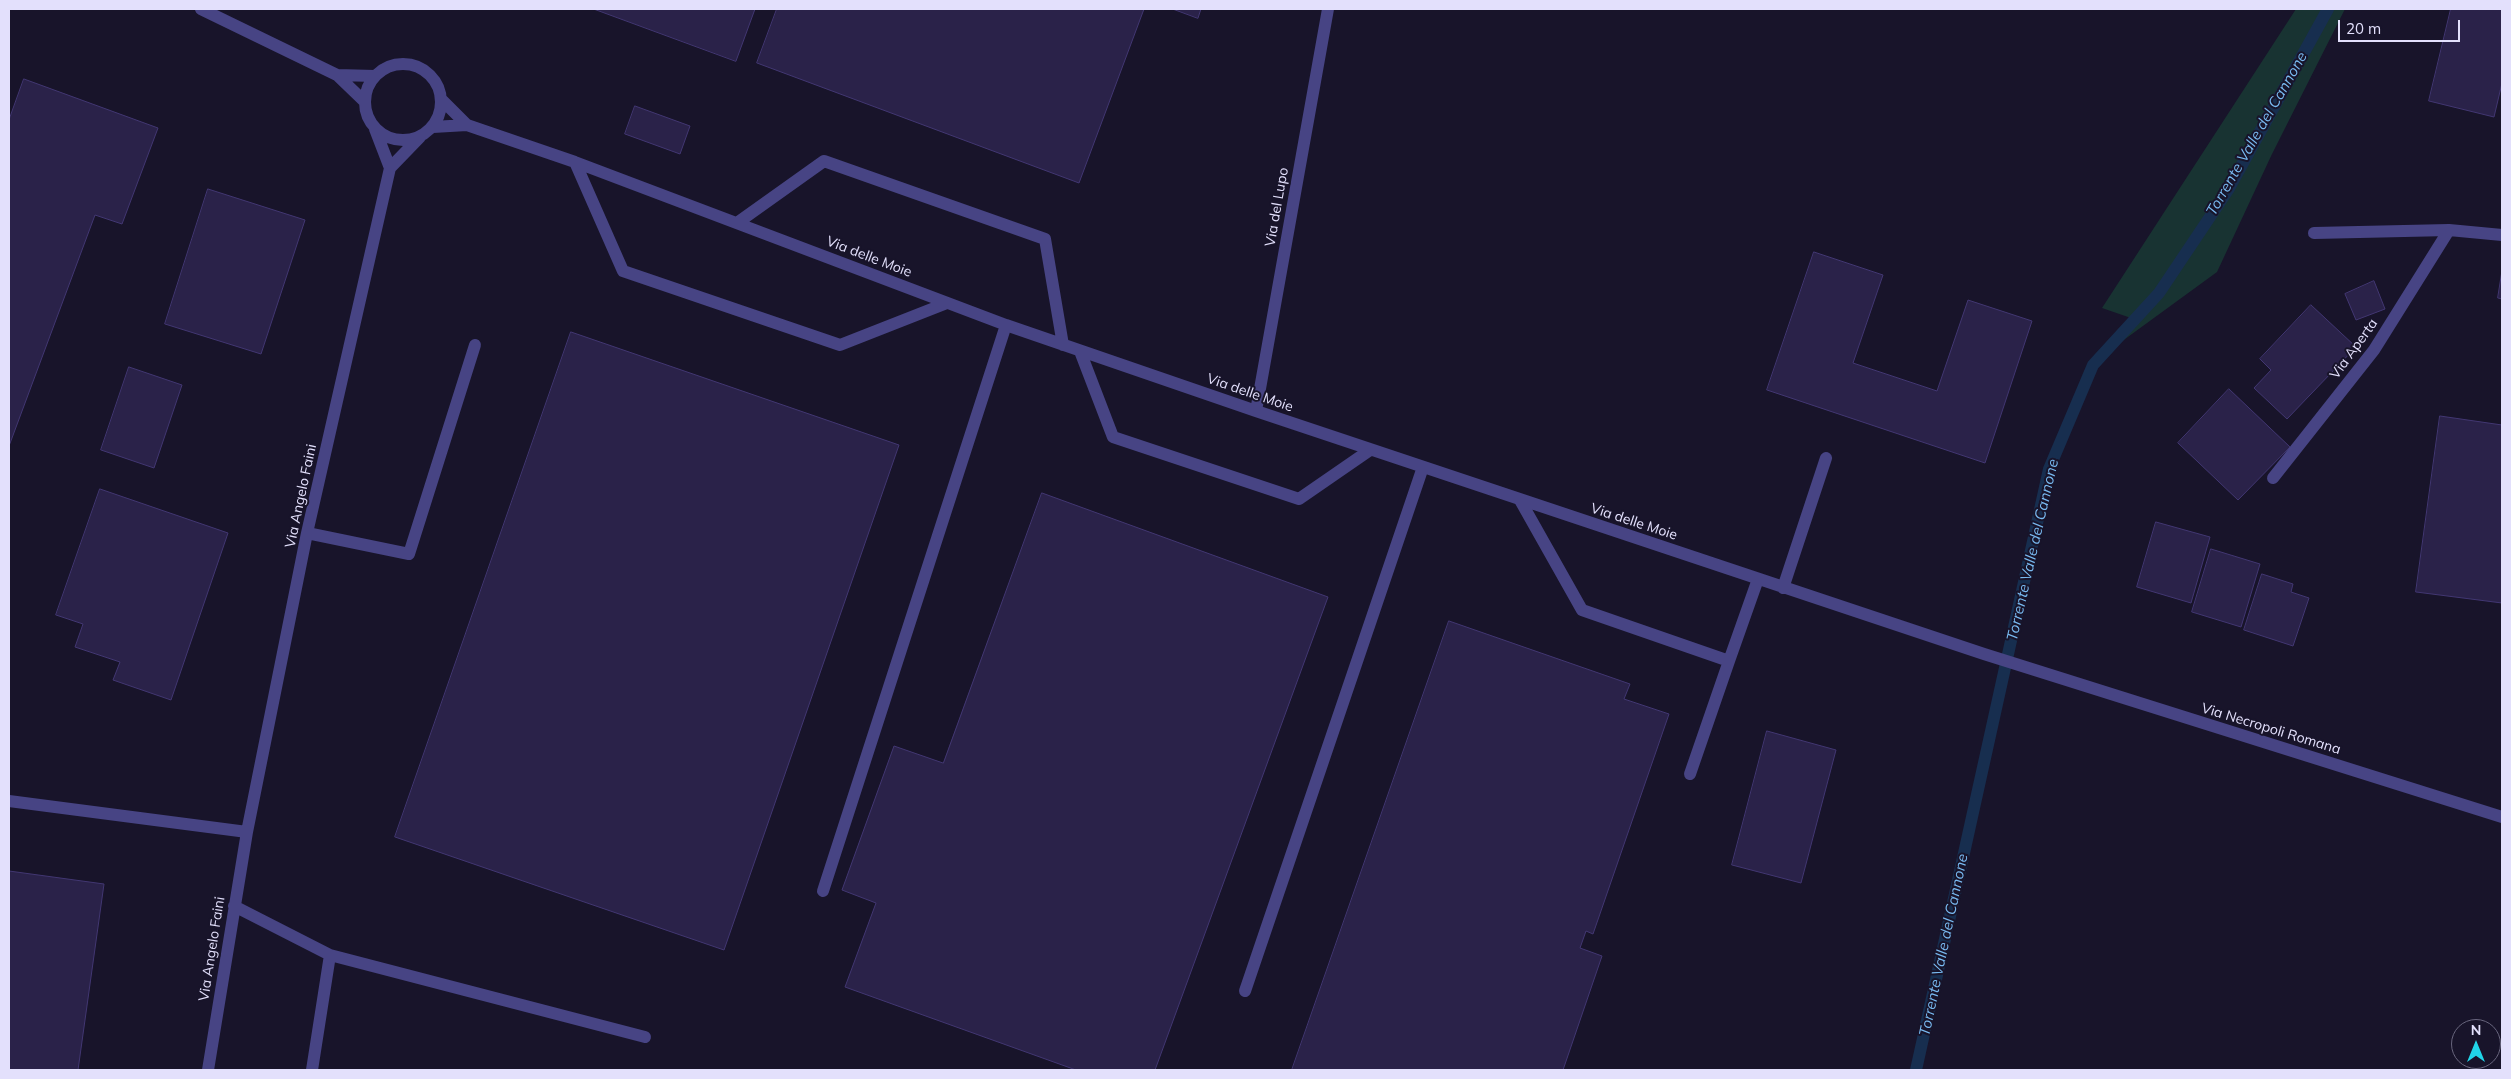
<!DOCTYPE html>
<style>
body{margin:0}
#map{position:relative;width:2511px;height:1079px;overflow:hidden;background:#18142a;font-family:Mulish,sans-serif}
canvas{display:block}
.frame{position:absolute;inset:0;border:10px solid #e3e0fc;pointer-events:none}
.north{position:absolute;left:2451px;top:1019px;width:50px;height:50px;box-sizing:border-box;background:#18142a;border:1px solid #69667e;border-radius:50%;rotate:0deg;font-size:14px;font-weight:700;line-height:20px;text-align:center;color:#e3e0fc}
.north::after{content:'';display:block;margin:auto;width:18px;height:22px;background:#21d4e7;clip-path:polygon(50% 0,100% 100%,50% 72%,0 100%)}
.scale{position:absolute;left:2338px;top:20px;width:122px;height:22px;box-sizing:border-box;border:2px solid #e3e0fc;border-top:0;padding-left:6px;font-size:15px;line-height:18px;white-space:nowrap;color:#e3e0fc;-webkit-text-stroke:4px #18142a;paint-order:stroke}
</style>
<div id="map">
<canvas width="2511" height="1079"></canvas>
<div class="frame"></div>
<div class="north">N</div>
<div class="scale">20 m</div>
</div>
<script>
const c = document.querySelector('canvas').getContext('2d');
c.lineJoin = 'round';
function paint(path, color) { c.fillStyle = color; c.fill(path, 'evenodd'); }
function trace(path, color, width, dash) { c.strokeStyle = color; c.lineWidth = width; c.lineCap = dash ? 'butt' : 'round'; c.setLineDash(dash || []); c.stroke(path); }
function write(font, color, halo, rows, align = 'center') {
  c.font = font + ' Mulish,sans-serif'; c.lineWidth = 4; c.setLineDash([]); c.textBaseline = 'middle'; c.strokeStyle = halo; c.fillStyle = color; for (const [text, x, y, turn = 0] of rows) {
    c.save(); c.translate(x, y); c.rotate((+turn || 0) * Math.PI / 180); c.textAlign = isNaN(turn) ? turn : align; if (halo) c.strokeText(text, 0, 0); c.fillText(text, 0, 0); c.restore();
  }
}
paint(new Path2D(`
 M2296 9H2345L2272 154 2217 272 2110 350 2131 318 2102 308Z`), '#183332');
trace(new Path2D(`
 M1916 1070 2049 469 2093 365 2159 293 2228 190 2328 9`), '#172e4f', 12);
const building = new Path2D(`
 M594 9H755L736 61Z
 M777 9H1144L1079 183 757 63Z
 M1173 9H1201L1198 18Z
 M2451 9H2502V83L2494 117 2429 101Z
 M24 79 158 128 122 224 95 215 9 446V120Z
 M635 106 690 126 680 154 625 134Z
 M208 189 305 220 261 354 165 324Z
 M1814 252 1883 275 1853 363 1937 391 1968 300 2032 321 1985 463 1767 390Z
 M2502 271V299L2498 298Z
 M2374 281 2385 309 2356 320 2345 294Z
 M2311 305 2356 347 2287 419 2254 388 2271 370 2260 359Z
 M571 332 899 445 724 950 395 837Z
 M129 367 182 385 154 468 101 450Z
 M2229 389 2290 447 2238 500 2178 443Z
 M2440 416 2502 425V603L2416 592Z
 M100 489 228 533 171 700 113 680 120 662 75 647 83 624 56 615Z
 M1042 493 1328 597 1155 1070H1076L845 987 876 903 842 890 894 746 943 763Z
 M2156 522 2210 537 2191 603 2137 587Z
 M2211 549 2260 564 2241 627 2192 612Z
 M2262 574 2293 584 2291 592 2309 598 2293 646 2244 630Z
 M1449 621 1630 684 1624 699 1669 714 1593 934 1586 931 1580 948 1602 956 1563 1070H1292Z
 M1767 731 1836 750 1801 883 1732 865Z
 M9 871 104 884 78 1070H9Z`);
paint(building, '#2a2249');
trace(building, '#423772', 1);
trace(new Path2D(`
 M201 9 337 75
 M365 102a38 38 0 1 1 76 0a38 38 0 1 1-76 0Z
 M365 102 337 75 375 76
 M467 125 575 162 1006 325 1256 411 1984 654 2502 817
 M433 127 467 125 442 100
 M375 129 390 168 420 137
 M575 162 623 271 840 345 947 303
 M737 223 824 161 1045 239 1063 345
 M2314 233 2449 230 2502 235
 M1080 351 1113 437 1299 499 1370 450
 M1256 411 1328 9
 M2273 478 2374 350 2449 230
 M1520 500 1582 610 1729 661 1758 579
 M307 533 409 554 475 345
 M1783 588 1826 458
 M1690 774 1729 661
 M9 801 247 832
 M823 891 1006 325
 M234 906 330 955 312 1070
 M330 955 645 1037
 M1245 991 1423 467
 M208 1070 247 832 307 533 390 168`), '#474484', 12);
write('14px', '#e3e0fc', '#18142a', [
 ["Via del Lupo",1277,207,-80],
 ["Via delle Moie",869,257,21],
 ["Via Aperta",2354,349,-54],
 ["Via delle Moie",1250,393,19],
 ["Via Angelo Faini",301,496,-78],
 ["Via delle Moie",1634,522,18],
 ["Via Necropoli Romana",2271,729,17],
 ["Via Angelo Faini",212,949,-81]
]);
write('italic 15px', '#79baf1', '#18142a', [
 ["Torrente Valle del Cannone",2257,134,-60],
 ["Torrente Valle del Cannone",2033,550,-77],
 ["Torrente Valle del Cannone",1944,945,-78]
]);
</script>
